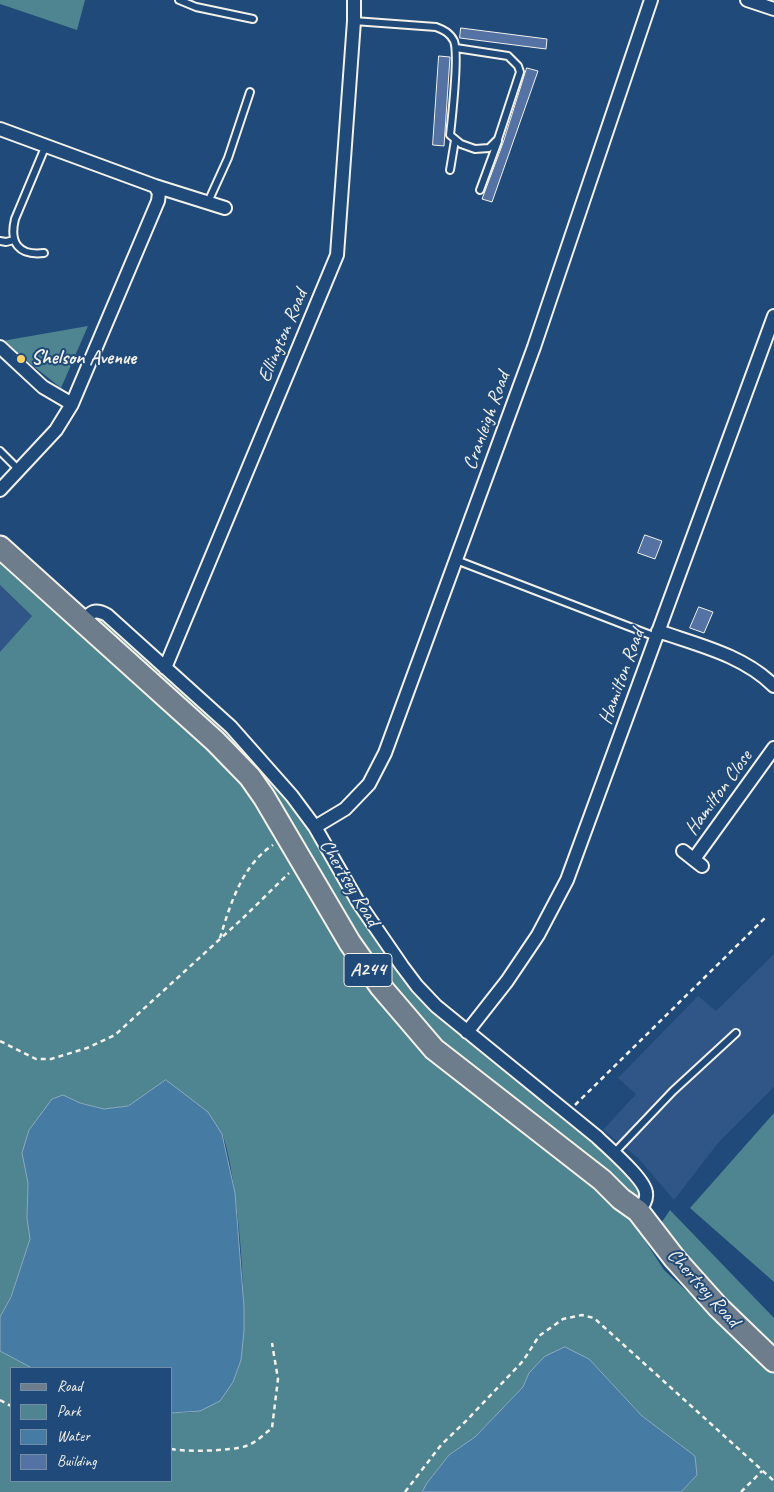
<!DOCTYPE html>
<style>
body{margin:0}
#map{position:relative;width:774px;height:1492px;overflow:hidden;background:#1f4a7a;font-family:Caveat,sans-serif}
canvas{display:block}
.legend{position:absolute;left:10px;top:1367px;width:162px;height:115px;box-sizing:border-box;background:#1f4a7a;border:1px solid #748da6;margin:0;padding:6px 9px;list-style:none;font-size:15px;color:#f4f1e8}
.legend li{display:flex;align-items:center;gap:10px;height:25px}
.legend b{width:25px;border:1px solid #748da6}
</style>
<div id="map">
<canvas width="774" height="1492"></canvas>
<ul class="legend">
<li><b style="height:6px;background:#6d7d8c"></b>Road</li>
<li><b style="height:14px;background:#4f8491"></b>Park</li>
<li><b style="height:14px;background:#467ba3"></b>Water</li>
<li><b style="height:14px;background:#5472a3"></b>Building</li>
</ul>
</div>
<script>
const c = document.querySelector('canvas').getContext('2d');
c.lineJoin = 'round';
function paint(path, color) { c.fillStyle = color; c.fill(path, 'evenodd'); }
function trace(path, color, width, dash) { c.strokeStyle = color; c.lineWidth = width; c.lineCap = dash ? 'butt' : 'round'; c.setLineDash(dash || []); c.stroke(path); }
function write(font, color, halo, rows, align = 'center') {
  c.font = font + ' Caveat,sans-serif'; c.lineWidth = 4; c.setLineDash([]); c.textBaseline = 'middle'; c.strokeStyle = halo; c.fillStyle = color; for (const [text, x, y, turn = 0] of rows) {
    c.save(); c.translate(x, y); c.rotate((+turn || 0) * Math.PI / 180); c.textAlign = isNaN(turn) ? turn : align; if (halo) c.strokeText(text, 0, 0); c.fillText(text, 0, 0); c.restore();
  }
}
paint(new Path2D(`
 M0 585 32 616 0 653Z
 M774 954V1087L718 1143 674 1200 638 1158 603 1130 636 1094 618 1078 698 996 716 1011Z`), '#2f5686');
paint(new Path2D(`
 M0 0H85L77 30 0 4Z
 M88 326 61 388 2 341Z
 M0 556 245 781 367 977 612 1198 635 1225 664 1270 774 1373V1492H681L697 1475 695 1456 642 1416 589 1359 529 1373 523 1387 475 1437 449 1455 427 1483 422 1492H0V1351L32 1368H11V1481H171V1413C180 1413 190 1413 198 1411 204 1410 228 1388 232 1382 256 1352 237 1173 223 1136 220 1128 175 1089 166 1080L128 1106 104 1109 80 1103 63 1096 22 1153 28 1183 27 1218 30 1239 11 1297 0 1317V652L32 616 0 585Z
 M99 611 165 668 292 796 417 986 644 1184 643 1206 399 1009 264 797 86 617Z
 M774 1113V1282L690 1208Z
 M670 1210 774 1318V1347L651 1238Z`), '#4f8491');
const water = new Path2D(`
 M166 1080 208 1112 222 1134 235 1193 244 1307V1331L241 1360 233 1382 220 1401 200 1411 171 1413V1368H32L0 1351V1317L11 1297 30 1239 27 1218 28 1183 22 1153 29 1130 52 1099 63 1095 80 1103 104 1109 128 1106Z
 M565 1347 589 1359 642 1416 695 1456 697 1475 681 1492H422L427 1483 449 1455 475 1437 523 1387 529 1373 544 1357Z`);
paint(water, '#467ba3');
trace(water, '#8caabf', 1);
const building = new Path2D(`
 M461 28 547 39 546 49 460 38Z
 M439 56 450 57 444 146 433 145Z
 M527 68 538 71 492 202 482 199 503 143Z
 M645 535 662 541 655 559 638 553Z
 M699 607 713 612 704 633 690 628Z`);
paint(building, '#5472a3');
trace(building, '#f4f1e8', 1);
const lane = new Path2D(`
 M179 0 196 7 253 19
 M354 21 436 27C444 30 450 33 454 41 459 54 452 117 450 135L461 144 475 149 489 148 498 139 520 72 518 66 508 56 456 48
 M450 170 455 140
 M480 190 498 141
 M208 202 228 158 250 92
 M0 241 6 242 14 240
 M44 253C19 256 9 243 15 219L46 145
 M0 451 18 469
 M456 560 656 637
 M614 1153 673 1091 736 1033`);
const street = new Path2D(`
 M747 0 774 9
 M0 129 155 186 225 208
 M0 347 43 387 72 404
 M0 490 56 430 72 404 158 201 159 193 155 186
 M82 622C91 612 94 608 107 615L231 727 292 796 315 827 358 902 402 966 417 986 436 1006 597 1137C608 1148 645 1179 646 1193 647 1200 643 1206 638 1211
 M658 631C698 645 743 655 774 686
 M165 668 337 255 354 21V0
 M315 827 345 809 369 784 385 753 534 347 651 0
 M683 851 702 866
 M694 859 774 748
 M467 1032 507 981 538 935 567 880 774 316`);
const primary = new Path2D(`
 M0 547 215 741 250 777 264 797 350 943 381 987 434 1049 602 1180 621 1199 638 1211 675 1259 718 1307 774 1361`);
trace(lane, '#f4f1e8', 10);
trace(street, '#f4f1e8', 16);
trace(primary, '#f4f1e8', 25);
trace(new Path2D(`
 M220 938C230 905 242 865 273 845
 M0 1041 36 1059H51L87 1048 115 1035 243 918 289 873
 M575 1105 765 918
 M0 1400 11 1406
 M171 1449C187 1452 231 1451 246 1446 256 1443 264 1434 272 1428L278 1379 272 1343
 M405 1492 441 1445 466 1421 523 1361 539 1336 563 1319 582 1315 594 1318 774 1481
 M741 1492 762 1471`), '#f4f1e8', 2.5, [5, 4]);
trace(lane, '#1f4a7a', 6);
trace(street, '#1f4a7a', 12);
trace(primary, '#6d7d8c', 21);
for (const [x, y, r, color] of [
 [21,359,5,"#ffd166"]
]) { const dot = new Path2D(); dot.arc(x, y, r, 0, 2 * Math.PI); c.fillStyle = color; c.fill(dot); trace(dot, '#1f4a7a', 2); }
for (const [x, y, w] of [
 [368,970,48]
]) { const box = new Path2D(); box.roundRect(x - w / 2, y - 16.5, w, 33, 4); c.fillStyle = '#1f4a7a'; c.fill(box); trace(box, '#f4f1e8', 1); }
write('bold 19px', '#f4f1e8', null, [
 ["A244",368,970]
]);
write('20px', '#f4f1e8', '#1f4a7a', [
 ["Ellington Road",283,336,-67],
 ["Cranleigh Road",487,421,-70],
 ["Hamilton Road",622,677,-70],
 ["Hamilton Close",719,793,-54],
 ["Chertsey Road",349,883,59],
 ["Chertsey Road",703,1288,48]
]);
write('bold 20px', '#f4f1e8', '#1f4a7a', [
 ["Shelson Avenue",31,359]
], 'left');
</script>
